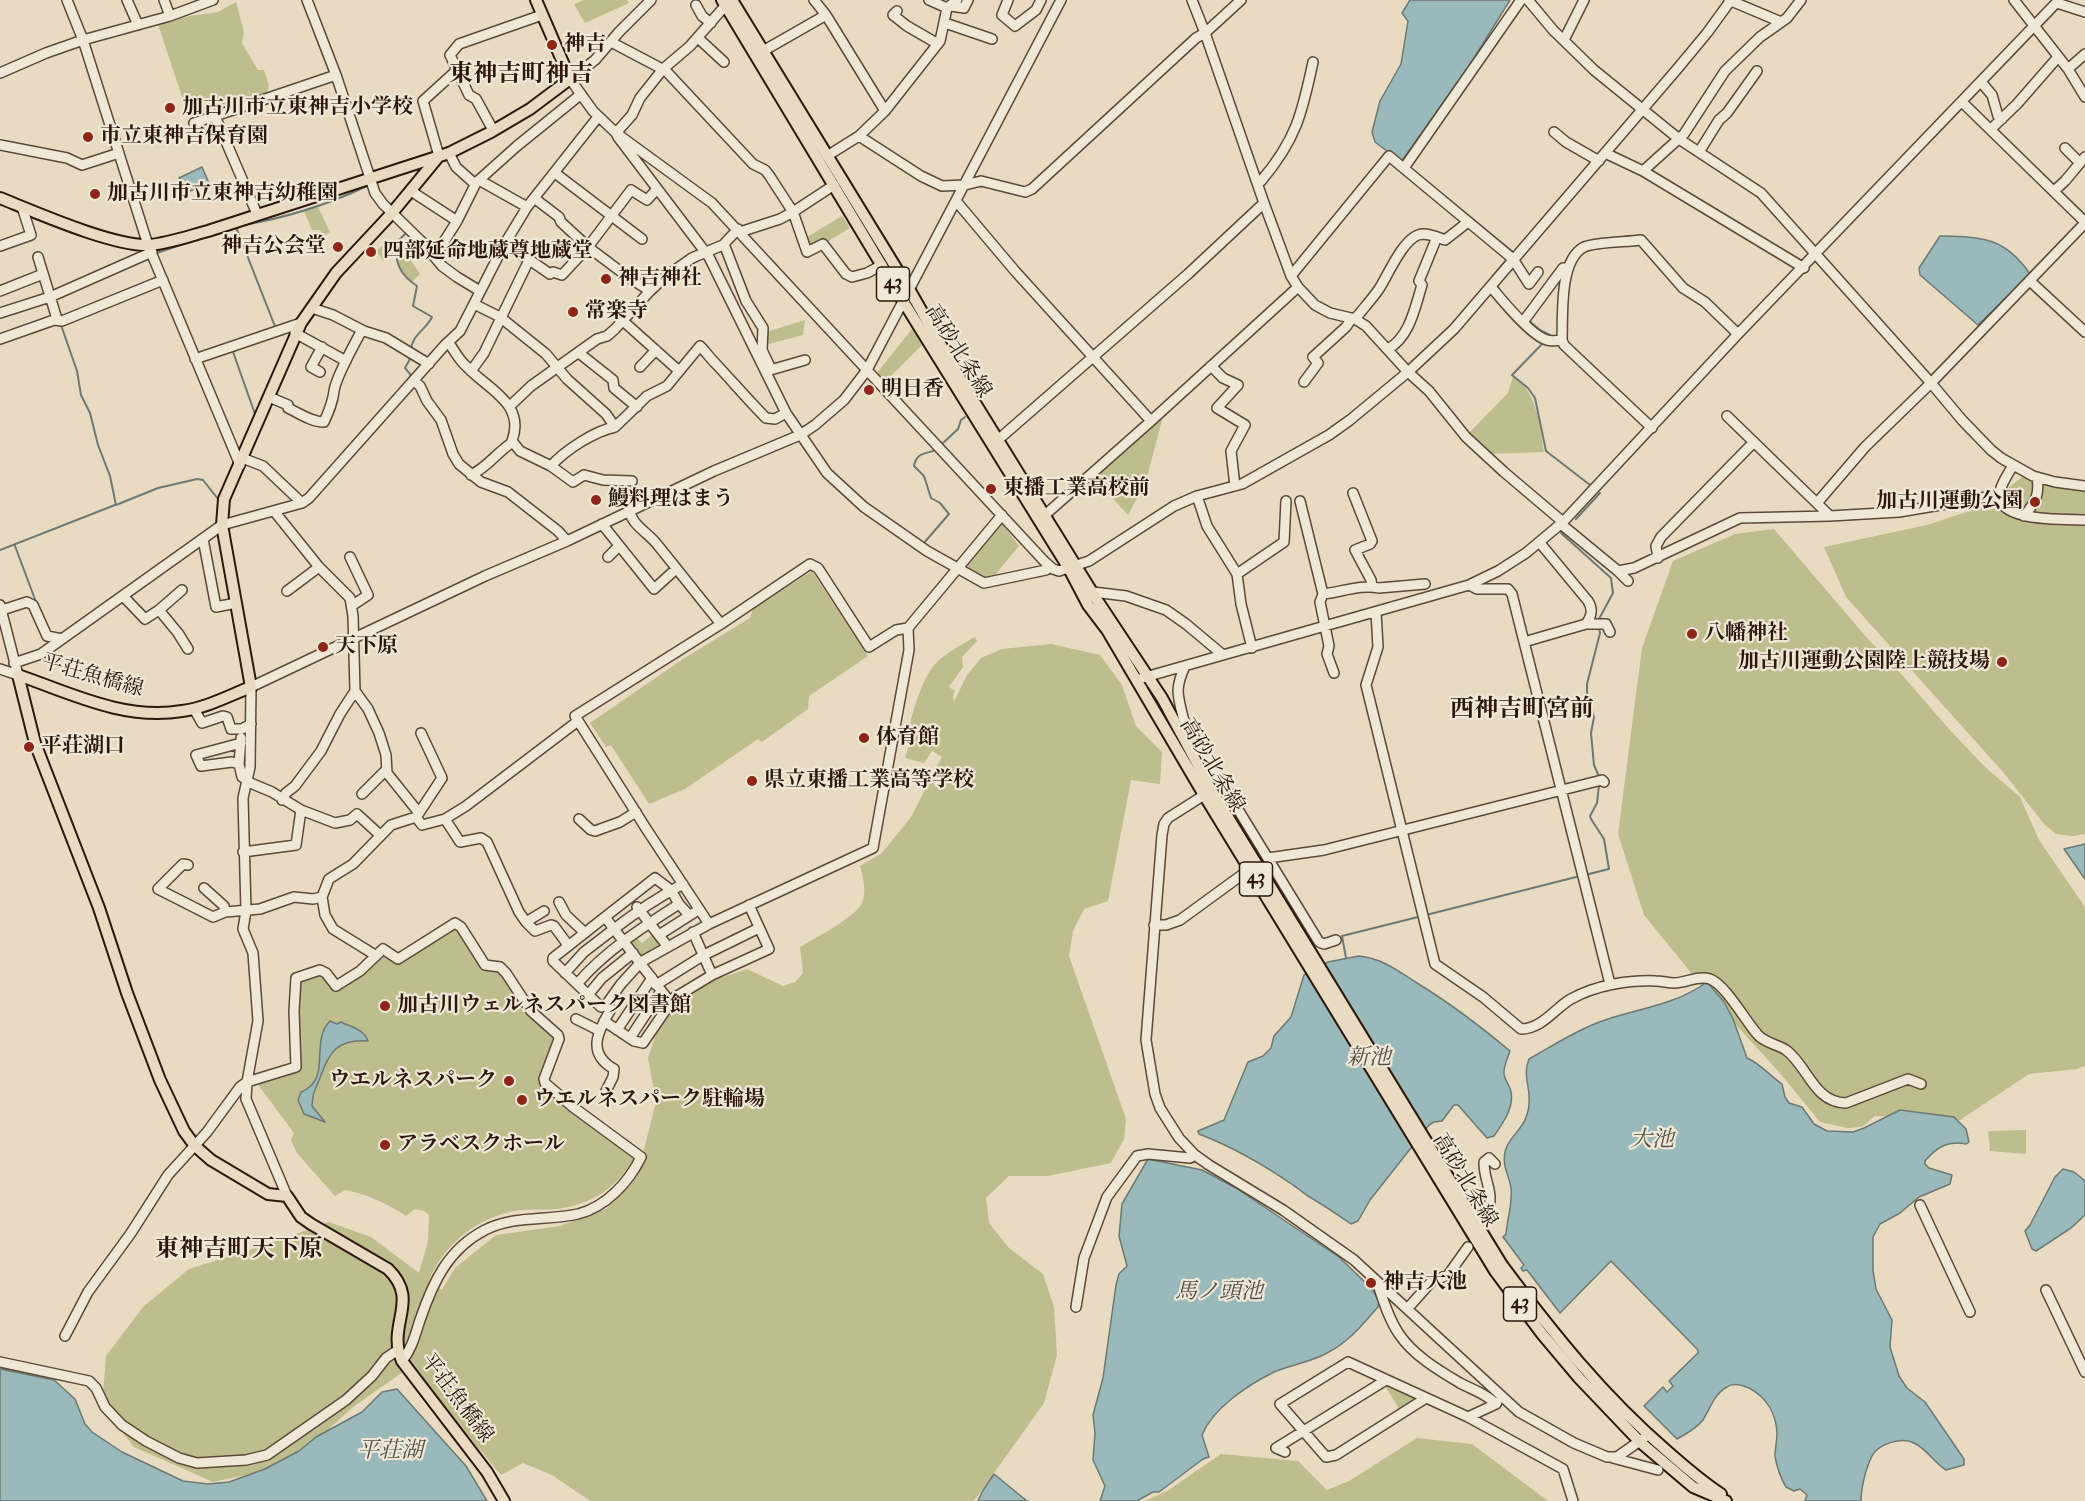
<!DOCTYPE html>
<meta charset="utf-8">
<style>
body{margin:0}
canvas{display:block;background:#e8dbc1}
</style>
<canvas width="2085" height="1501"></canvas>
<script>
const c = document.querySelector('canvas').getContext('2d');
c.lineJoin = 'round';
function paint(path, color) { c.fillStyle = color; c.fill(path, 'evenodd'); }
function trace(path, color, width, dash) { c.strokeStyle = color; c.lineWidth = width; c.lineCap = dash ? 'butt' : 'round'; c.setLineDash(dash || []); c.stroke(path); }
function write(font, color, halo, rows, align = 'center') {
  c.font = font + ' "IM FELL Double Pica","Noto Serif JP",serif'; c.lineWidth = 4.5; c.setLineDash([]); c.textBaseline = 'middle'; c.strokeStyle = halo; c.fillStyle = color; for (const [text, x, y, turn = 0] of rows) {
    c.save(); c.translate(x, y); c.rotate((+turn || 0) * Math.PI / 180); c.textAlign = isNaN(turn) ? turn : align; if (halo) c.strokeText(text, 0, 0); c.fillText(text, 0, 0); c.restore();
  }
}
paint(new Path2D(`
 M584 0H627L629 3 585 23 574 4Z
 M236 2 244 32 242 43 258 70H264L269 86 267 92 236 104 232 102 209 109 195 118 189 99 183 100 158 24 190 16 218 12Z
 M318 207 330 232 324 236 320 230H312L304 211Z
 M842 216 850 228 825 243 808 248 804 239Z
 M383 245 386 248 390 245 410 250V259L420 274 412 282C402 275 396 265 396 253L383 261 376 251Z
 M805 320 803 335 765 345 763 333Z
 M912 329 922 345 885 382 877 373Z
 M1513 376C1537 391 1540 426 1544 452L1487 454 1467 435 1508 393Z
 M1161 419 1162 420 1146 481 1128 515 1092 476Z
 M2022 477 2047 484 2085 491V834L2073 836 2056 834 2045 825 2003 772 1846 597 1824 547 1927 525 1987 505Z
 M1001 524 1003 525 1019 546 990 581 965 568Z
 M1774 529 1867 638 1889 660 1950 730 1984 766 2020 797 2039 840 2085 907V1066L2077 1069 2029 1074 1960 1120 1875 1116 1862 1127 1847 1128 1820 1122 1779 1072 1714 1001 1644 915 1618 834 1642 648 1673 561 1735 534Z
 M812 571 868 656 809 696 808 709 762 742 758 739 685 789 649 804 611 745 606 747 590 723 683 659 750 618 753 609Z
 M975 637 977 641 962 657 963 667 949 687 955 691 953 696 954 702 967 675 981 658 1002 649 1051 644 1100 655 1122 685 1136 726 1162 752 1160 784 1131 780 1108 901 1084 909 1073 931 1069 956 1126 1119 1124 1139 1111 1163 1048 1176H1009L986 1198 989 1223 1009 1248 1043 1274 1054 1307 1057 1355 1044 1403 974 1501H590L552 1475 523 1463 501 1475 441 1404 413 1365 353 1407 288 1466 213 1482 134 1447 102 1407 106 1356 143 1307 189 1269 265 1245 329 1222 371 1237 419 1273 428 1241 429 1215 424 1211 415 1209 406 1216C388 1204 367 1194 345 1190L335 1196 297 1153 291 1140 294 1133 259 1086V1082L300 1069 298 984 300 980 320 974 324 976 334 990 382 952 399 961 454 926 459 928 484 968 502 974 556 1036 542 1078 633 1156 634 1160C618 1181 607 1194 582 1203 563 1211 543 1209 523 1210 483 1213 443 1243 429 1281L442 1290 455 1268 496 1235 560 1226 606 1209 637 1177 656 1102 648 1058 662 1016 711 981 747 969 783 986 795 982 803 973 800 947C814 939 857 916 862 903 867 891 863 877 860 866L882 853 911 817 942 757 932 751 924 763 905 758 911 738 908 733C912 713 922 678 936 663 946 653 962 644 975 637Z
 M653 934 664 944 642 958 630 944 637 938 642 943Z
 M2026 1130V1154L1990 1151 1988 1131Z
 M1389 1384 1393 1388 1394 1387 1416 1397V1402L1401 1412 1385 1386Z
 M1417 1438 1472 1444 1548 1501H1145L1167 1491 1221 1454 1298 1461 1327 1490 1349 1481Z`), '#bebd8d');
const water = new Path2D(`
 M1410 0H1510L1469 66 1401 162 1375 142 1372 132 1380 101 1401 64 1408 21 1402 13Z
 M202 167 209 183 185 193 179 178Z
 M1940 236C1982 237 2005 237 2030 274L1978 325 1920 275 1919 268Z
 M2085 844V879L2064 849Z
 M1359 956C1382 958 1398 971 1417 983 1450 1003 1480 1026 1510 1051 1508 1057 1503 1067 1504 1074 1505 1080 1510 1086 1511 1092 1514 1108 1503 1123 1494 1136L1487 1138 1458 1105H1454L1442 1121 1434 1122 1429 1125 1370 1200 1358 1221 1351 1224C1337 1214 1323 1205 1308 1196 1303 1193 1298 1188 1293 1185 1264 1165 1233 1147 1199 1134L1198 1131 1224 1120 1248 1062 1263 1056 1271 1048 1274 1036 1291 1017 1304 975 1328 962Z
 M1707 982 1724 1002 1733 1019 1747 1058C1761 1064 1770 1076 1782 1084L1785 1097 1789 1103 1802 1107 1814 1124 1827 1131 1853 1132 1864 1128 1900 1110 1954 1117 1966 1129 1969 1142 1966 1144C1948 1140 1937 1147 1925 1161V1164L1929 1168 1952 1175 1950 1184 1919 1197 1900 1213 1880 1224 1873 1237V1270L1876 1289 1892 1320 1890 1347 1899 1376 1907 1388 1925 1402 1964 1459V1465L1946 1470C1934 1463 1927 1449 1914 1443 1902 1437 1879 1443 1872 1456 1866 1468 1861 1487 1861 1501H1805L1807 1495 1800 1489 1794 1491 1786 1487C1781 1479 1776 1465 1775 1456 1775 1449 1777 1441 1777 1433 1776 1413 1766 1397 1749 1388 1742 1385 1733 1382 1727 1387 1714 1394 1710 1409 1703 1420 1695 1430 1687 1433 1677 1439L1644 1406 1663 1387 1667 1392 1673 1386 1669 1381 1698 1353V1350L1611 1261 1560 1313 1527 1270 1523 1271 1521 1268 1524 1265 1503 1237 1506 1234C1507 1220 1513 1202 1511 1188 1509 1175 1502 1166 1505 1152 1508 1135 1527 1130 1529 1104 1531 1088 1522 1075 1529 1059 1554 1045 1580 1028 1608 1019 1642 1008 1677 1004 1707 982Z
 M330 1021 337 1024 341 1022C351 1027 364 1029 368 1041 337 1039 329 1052 320 1078 315 1091 313 1090 312 1106L325 1122 304 1114 298 1100 301 1092C333 1079 309 1042 330 1021Z
 M1148 1159 1202 1170 1236 1188 1339 1257 1372 1289 1379 1301 1378 1307C1363 1324 1348 1343 1327 1353 1311 1362 1291 1365 1274 1372 1248 1385 1213 1408 1202 1435L1209 1457 1203 1459 1159 1492H1153L1137 1501H1100L1105 1486 1093 1460 1095 1433 1093 1415 1103 1378 1116 1285 1119 1274 1127 1266 1119 1236 1122 1204Z
 M2063 1169 2074 1172 2085 1181V1215L2071 1228 2036 1251 2032 1249 2025 1231 2030 1225 2055 1177Z
 M0 1369 54 1380 75 1399 85 1424 92 1432 122 1452 183 1481 208 1484 229 1482 265 1469 299 1451 316 1437 362 1412 382 1392 397 1389 466 1466 487 1501H0Z
 M994 1474 1027 1501H1028H978L982 1492Z`);
paint(water, '#99b9ba');
trace(water, '#6e7974', 1.5);
trace(new Path2D(`
 M1408 166 1513 252 1512 254
 M243 225C285 218 329 204 367 186
 M236 227 276 329
 M406 233 397 242C394 262 400 275 417 286L413 306 432 317C426 330 411 335 411 351
 M154 254 189 242
 M1493 279 1492 277 1508 258
 M1496 283 1502 294
 M1527 319 1540 330 1550 335 1548 336
 M61 325 77 371 81 395 90 413 98 445 110 476 116 505 158 488 197 479 203 480 218 499
 M1543 343 1512 375 1528 388 1535 398 1546 451 1590 485
 M232 349 255 414
 M411 357 405 368 410 374 411 380
 M942 444 958 429 961 420 965 417
 M1576 519 1600 493
 M1561 533 1611 578 1613 593 1599 619
 M923 544 949 514 940 503 931 498 924 476 914 466C916 454 923 454 933 451
 M15 546 36 602
 M0 550 115 505
 M1599 628 1600 633 1587 684V694L1594 717 1591 733 1594 765 1600 779
 M1585 875 1609 869 1604 839 1591 819 1590 816 1597 803 1599 785
 M1426 915 1580 876
 M1346 958 1342 936 1418 917`), '#6e7974', 2);
const minor = new Path2D(`
 M67 0 83 40 170 16 213 0
 M127 0 138 25
 M164 0 170 16
 M307 0 336 75 375 193 383 204 423 243 442 266 457 277 480 291
 M651 0 619 32 595 60 570 79 593 111 616 133 712 203 1045 562 1053 569 1059 571 1089 561 1174 506 1197 496 1242 484 1329 435 1350 420 1408 372 1454 329 1678 68 1707 33 1731 0
 M929 0 947 8
 M1008 0 1002 15 1015 26 1036 10 1041 0
 M1192 0 1205 33 1264 203 1291 276 1298 287 1315 305 1330 313 1355 319 1366 326 1408 372 1429 391 1466 437 1504 472 1563 522
 M1528 0 1553 30 1594 70 1679 139 1761 193 1931 383 1962 420 1991 450 2001 458 2033 476 2055 482 2085 486
 M1729 0 1781 22
 M2014 0 2068 69 2085 54
 M2057 3 2085 12
 M696 5 702 16 711 23
 M725 6 690 46 663 69 640 98 632 115 616 133 618 137 709 257 786 413 827 473 864 507 927 551 984 583 1046 570
 M951 6 964 8 968 0
 M897 11 893 15 907 26 938 44
 M826 15 885 111
 M945 23 992 39
 M698 38 724 62
 M1564 40 1584 0
 M611 42 666 71 753 164 765 170 769 175 793 212 780 219 740 232
 M763 51 826 15 814 0
 M2068 69 2085 97
 M0 73 46 53 83 40 148 245 240 465
 M1981 82 1992 95 1998 116 2002 119
 M1962 102 2085 222
 M194 123 215 116
 M1991 129 2017 104 2058 57
 M493 130 476 99 469 95 450 55 459 44 542 15
 M1554 132 1566 142 1599 161
 M859 136 921 176 942 186 965 185 981 181 1025 192 1032 189 1196 38 1205 33 1241 0
 M0 145 67 158 82 165 119 153
 M2065 148 2080 163
 M1699 152 1719 120 1727 113 1757 71
 M449 153 456 167 475 184 479 180 527 207
 M1605 153 1643 171 1804 268
 M439 156 423 101 457 70
 M827 156 859 136 885 111 940 41 947 8 957 0
 M1404 168 1521 0
 M1643 171 1684 134 1725 71 1760 37 1787 18 1801 0
 M555 173 642 239
 M479 180 517 146 580 95
 M1257 183 1261 181C1296 140 1302 114 1313 62
 M834 185 793 212 807 252 823 244 846 274 852 277 867 273 882 265
 M411 191 457 221
 M2054 191 2065 181 2085 157
 M534 198 559 217 561 222 588 247 631 190 647 200 657 189
 M956 201 1015 271 1151 421 1298 287
 M257 214 215 116 336 75
 M724 244 746 301 763 328 762 350 771 369
 M504 245 521 254 550 274 553 272 562 275 588 247 628 277 650 291 664 278 692 258 723 245 738 229
 M0 246 31 235 22 207
 M435 256 457 221 476 183
 M38 257 57 319
 M1291 276 1389 156 1513 259 1529 284 1538 272
 M2030 281 2085 332
 M1491 287C1501 299 1532 337 1547 340 1552 342 1557 340 1562 340L1564 345 1652 428
 M0 291 43 274
 M312 308 333 315 364 331 386 338 429 364
 M0 313 50 297 152 252
 M1355 319C1363 309 1372 299 1379 289 1388 275 1402 241 1418 235 1426 232 1437 237 1445 240L1468 222
 M622 320 679 371
 M1523 322 1563 268H1568
 M295 333 346 361
 M0 339 54 320 62 321 163 280
 M1562 340C1563 315 1559 260 1584 247 1595 242 1628 242 1641 240L1683 288 1705 302 1738 334
 M449 343C454 350 459 360 466 366 487 389 526 403 512 441L520 451 551 466C565 450 595 431 615 427L606 414 567 379 546 354 500 317 474 304
 M1388 349C1410 337 1415 307 1422 285L1419 281 1437 237
 M579 353 613 380 614 388 637 407
 M195 359 301 323
 M1211 366 1223 378 1238 385 1217 408 1245 425 1231 451 1235 486
 M640 367 656 350
 M471 371 484 353 529 260
 M767 371 805 360
 M320 372 311 367 322 347
 M414 381 420 386 427 401 441 420 453 454 459 464 481 482 508 492 558 531 567 541
 M1304 382 1318 363 1313 357 1346 327 1352 318
 M269 397 288 405V408C299 413 311 422 324 422 329 411 333 402 334 391 336 377 355 343 362 330
 M510 406 531 386 597 339 607 336 615 329 650 291
 M1727 416 1830 516
 M615 427 647 396 667 386 700 346C706 352 710 358 716 364 733 382 749 401 766 418L775 419 786 413
 M999 439 1188 274 1264 203
 M242 458 263 466 302 503
 M2013 465C2009 473 2002 482 2000 491 1992 523 2067 519 2085 520
 M551 466 573 482 584 475 603 480 632 481
 M471 475C488 467 497 452 513 442
 M1353 493 1372 541 1370 544 1355 550 1371 580 1372 587
 M1197 496 1207 526 1237 574 1241 604 1252 648
 M1300 501 1323 594 1320 602 1329 646 1327 654 1334 673
 M1817 503 1865 447 1931 383 2085 223
 M629 510C632 525 647 532 656 543 678 570 699 597 721 624
 M274 511 319 567 350 598 353 616 355 691 368 709 379 733 386 755 387 773 419 813 416 817
 M1045 515 1151 421
 M2024 516C2035 503 2040 495 2037 477
 M602 524 654 589 676 569
 M1561 524 1618 571 1634 568 1740 518 1830 516 1899 512 1999 495
 M203 539 216 607 236 603
 M350 557 368 595 353 605
 M608 557 619 546
 M1658 558 1656 546 1661 537 1754 442
 M1618 571 1628 581
 M1237 574 1284 542 1286 501
 M1469 585 1477 589H1508L1512 594 1610 984
 M287 591 319 567
 M1093 592 1126 596 1166 610 1186 624 1223 655
 M1323 594C1341 592 1362 584 1379 588L1425 584
 M123 596 145 619 159 610 178 633 188 649
 M0 605 18 675
 M2 610 27 602 33 605 47 636 62 639
 M159 610 182 590
 M1376 612 1378 647 1366 685 1435 964 1483 997 1521 1029C1542 1029 1555 1008 1571 999 1596 985 1628 980 1656 981 1662 981 1668 983 1674 983 1686 983 1698 975 1710 979 1726 985 1746 1022 1758 1035 1765 1043 1777 1044 1786 1050 1808 1066 1813 1102 1846 1103L1908 1079 1921 1084
 M1586 624H1606L1610 632
 M1524 642 1586 624C1592 616 1593 609 1588 601L1540 543
 M14 663 41 654 222 525 302 503 309 498 445 345 460 331 504 245 527 207 598 117
 M1185 666C1174 690 1178 696 1184 721L1319 942 1324 944 1336 940
 M0 669 18 675
 M1142 678 1469 585 1498 571 1526 553 1563 522 1738 334 2059 0
 M194 709 202 723 223 716 227 717 231 729H242L251 724
 M241 738 239 764 242 777 248 780
 M239 764 232 762 201 766 196 755 241 743
 M248 782 272 792 301 810 335 823 350 820 357 814 380 835
 M1209 792 1168 818 1164 824 1162 835 1146 1040 1155 1094 1160 1108 1179 1138 1195 1155 1209 1165 1283 1210 1354 1260 1519 1412 1574 1443 1607 1457H1617L1644 1438
 M362 794 386 770
 M282 800 286 793 295 786 321 751 340 714 355 691
 M419 813 442 778 421 733
 M445 819 460 842 481 838 487 842 519 912 526 922 535 931 551 925 554 926 568 945
 M579 819 591 830 595 831 620 822 636 812
 M243 852 296 845 301 810
 M1268 858 1324 850 1594 782 1602 780 1604 782
 M188 865 183 864 158 889 213 917 225 912 260 909 294 897 313 899 322 897 329 879 353 864 391 825 416 817 422 825 445 819 466 806 578 721
 M683 884C659 897 636 912 614 929L605 917 655 878 671 890 679 904 689 915
 M204 888 224 906 225 912
 M322 897 325 915 333 929 375 955
 M559 902 566 915 585 933
 M637 907 668 947
 M605 917 553 958V961L601 1007 606 1005
 M526 922 544 911
 M709 924 647 830 575 716 721 624 810 564 818 568 869 647 896 630 908 628 1002 515
 M1154 925H1166L1180 920 1250 869
 M693 932 712 975
 M659 935 695 912
 M565 973 584 952 614 929 670 1002
 M577 984C605 951 643 927 679 904
 M656 985 704 955 759 928
 M588 995 602 978 633 953
 M576 1019 600 1031
 M604 1021 634 1041 643 1043 674 998 712 975 769 949 749 905
 M617 1030 652 978
 M630 1038 661 991
 M606 1091 613 1077 614 1069C586 1053 598 1031 611 1009L606 1005 621 984 641 962 709 924 873 848 909 650 908 628
 M287 1196 246 1099 247 1082 258 1021 253 953 243 929 246 911 243 798 250 767 251 687 485 576 567 541 714 471 800 435 815 425 844 400 867 370 1061 0
 M1920 1205 1970 1312
 M1485 1218C1497 1192 1484 1186 1484 1162L1489 1158 1495 1164
 M1377 1282C1383 1299 1388 1318 1399 1334 1413 1355 1438 1370 1460 1383 1473 1390 1485 1393 1496 1404
 M2046 1290 2085 1372
 M1076 1307 1084 1258 1107 1197 1137 1156 1148 1154 1190 1158 1195 1155
 M1408 1308 1432 1281 1448 1275 1468 1247
 M65 1336 88 1292 131 1233 168 1175 207 1132 240 1087 247 1082 296 1067 294 1011 296 978 320 970 326 973 336 986 360 971 383 949 398 959 455 923 461 927 485 965 500 967 506 973 531 1011 558 1035 559 1039 544 1079 545 1083 573 1107 641 1157C629 1182 606 1207 578 1214 547 1221 514 1215 485 1230 448 1249 433 1282 420 1320 415 1335 412 1349 402 1361
 M0 1362 89 1381 96 1388 105 1407 122 1425 146 1441 179 1458 197 1463 246 1460 267 1455 346 1400 372 1376 386 1358 398 1350
 M1426 1398 1336 1455 1326 1457 1280 1404 1348 1362 1468 1417 1563 1469 1573 1501
 M1468 1417 1496 1404 1497 1402
 M1285 1452 1276 1448 1386 1380
 M1613 1458 1658 1470`);
const major = new Path2D(`
 M722 0 903 301 1068 567 1088 605 1107 630 1204 795 1495 1271 1542 1334 1579 1378 1640 1442 1693 1487 1726 1501
 M732 0 909 289 962 382 1095 597 1162 698 1212 791 1502 1265C1552 1332 1603 1396 1667 1451 1684 1466 1701 1481 1721 1494
 M0 198C35 212 114 247 150 245 170 243 189 236 208 231L449 153 491 132 530 109 570 79 536 0
 M18 675 35 743 99 908 127 993 160 1080 184 1131 195 1146 211 1160 268 1194 287 1196 301 1217 311 1224 388 1269C421 1301 386 1324 402 1361L487 1472 504 1501
 M18 675C70 693 125 721 182 711 206 708 228 696 251 687L222 525 224 499 301 323 336 273 392 213 439 156`);
trace(minor, '#5c4938', 12);
trace(major, '#2d180b', 14);
trace(minor, '#f0e8d7', 9);
trace(major, '#e8dbc1', 10);
for (const [x, y, r, color] of [
 [552,45,6,"#8f2418"],
 [170,108,6,"#8f2418"],
 [88,137,6,"#8f2418"],
 [95,194,6,"#8f2418"],
 [338,247,6,"#8f2418"],
 [371,252,6,"#8f2418"],
 [606,279,6,"#8f2418"],
 [573,312,6,"#8f2418"],
 [869,390,6,"#8f2418"],
 [991,489,6,"#8f2418"],
 [596,500,6,"#8f2418"],
 [2035,502,6,"#8f2418"],
 [1692,634,6,"#8f2418"],
 [323,647,6,"#8f2418"],
 [2002,662,6,"#8f2418"],
 [864,738,6,"#8f2418"],
 [29,747,6,"#8f2418"],
 [752,781,6,"#8f2418"],
 [385,1006,6,"#8f2418"],
 [509,1081,6,"#8f2418"],
 [522,1100,6,"#8f2418"],
 [385,1145,6,"#8f2418"],
 [1371,1283,6,"#8f2418"]
]) { const dot = new Path2D(); dot.arc(x, y, r, 0, 2 * Math.PI); c.fillStyle = color; c.fill(dot); trace(dot, '#f0e8d7', 2); }
for (const [x, y, w] of [
 [893,284,33],
 [1256,879,33],
 [1520,1304,33]
]) { const box = new Path2D(); box.roundRect(x - w / 2, y - 17, w, 34, 4.5); c.fillStyle = '#f0e8d7'; c.fill(box); trace(box, '#2d180b', 1.5); }
write('bold 20px', '#2d180b', null, [
 ["43",893,284],
 ["43",1256,879],
 ["43",1520,1304]
]);
write('bold 21px', '#2d180b', '#f0e8d7', [
 ["神吉",564,45],
 ["加古川市立東神吉小学校",182,108],
 ["市立東神吉保育園",100,137],
 ["加古川市立東神吉幼稚園",107,194],
 ["神吉公会堂",326,247,"right"],
 ["四部延命地蔵尊地蔵堂",383,252],
 ["神吉神社",618,279],
 ["常楽寺",585,312],
 ["明日香",881,390],
 ["東播工業高校前",1003,489],
 ["鰻料理はまう",608,500],
 ["加古川運動公園",2023,502,"right"],
 ["八幡神社",1704,634],
 ["天下原",335,647],
 ["加古川運動公園陸上競技場",1990,662,"right"],
 ["体育館",876,738],
 ["平荘湖口",41,747],
 ["県立東播工業高等学校",764,781],
 ["加古川ウェルネスパーク図書館",397,1006],
 ["ウエルネスパーク",497,1081,"right"],
 ["ウエルネスパーク駐輪場",534,1100],
 ["アラベスクホール",397,1145],
 ["神吉大池",1383,1283]
], 'left');
write('21px', '#2d180b', '#f0e8d7', [
 ["高砂北条線",957,352,58],
 ["平荘魚橋線",92,677,16],
 ["高砂北条線",1211,766,59],
 ["高砂北条線",1464,1181,59],
 ["平荘魚橋線",456,1399,53]
]);
write('italic 22px', '#535048', '#f0e8d7', [
 ["新池",1369,1059],
 ["大池",1652,1141],
 ["馬ノ頭池",1219,1293],
 ["平荘湖",390,1452]
]);
write('bold 24px', '#2d180b', '#f0e8d7', [
 ["東神吉町神吉",521,76],
 ["西神吉町宮前",1522,711],
 ["東神吉町天下原",239,1251]
]);
</script>
